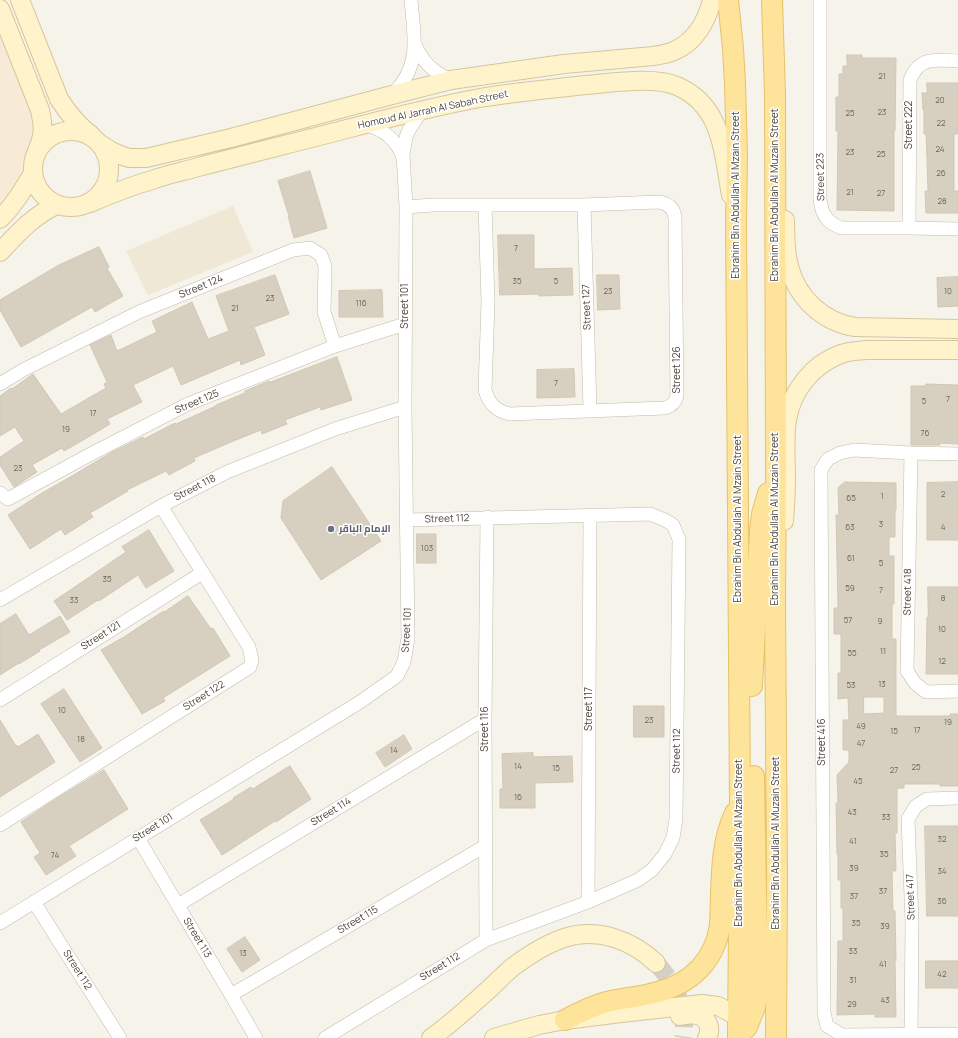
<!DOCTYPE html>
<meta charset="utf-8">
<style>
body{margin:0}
canvas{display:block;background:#f6f3eb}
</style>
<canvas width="958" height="1038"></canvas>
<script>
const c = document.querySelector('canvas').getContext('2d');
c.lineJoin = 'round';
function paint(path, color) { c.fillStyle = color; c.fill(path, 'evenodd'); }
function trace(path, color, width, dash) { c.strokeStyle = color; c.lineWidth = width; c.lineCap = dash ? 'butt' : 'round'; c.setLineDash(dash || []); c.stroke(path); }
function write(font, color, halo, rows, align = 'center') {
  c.font = font + ' Manrope,Cairo,sans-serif'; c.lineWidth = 3; c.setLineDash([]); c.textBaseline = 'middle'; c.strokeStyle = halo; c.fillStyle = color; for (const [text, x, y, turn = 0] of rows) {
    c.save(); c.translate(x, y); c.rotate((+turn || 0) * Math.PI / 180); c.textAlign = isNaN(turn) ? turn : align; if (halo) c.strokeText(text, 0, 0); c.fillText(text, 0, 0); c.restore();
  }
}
paint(new Path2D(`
 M0 9 34 95 37 152 34 162 33 173 0 219Z`), '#f7ead7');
paint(new Path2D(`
 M233 206 253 252 148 295 126 251Z`), '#eee8d5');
const building = new Path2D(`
 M847 55H862V58H896L895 131H894V211L837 210 838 131H836V97H839V74H843V66H847Z
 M927 83H958V134H954V191H958V213H926L925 191H928L927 158 926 134H924V110H923L922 93H927Z
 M310 171 327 228 294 238 288 216H289L278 181Z
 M498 235H534V269L572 268 573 295 539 296V294L500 295Z
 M99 247 109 267 107 268 123 296 95 312 92 307 21 347 0 310V300L57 266Z
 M275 275 289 314 254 327 265 355 241 365 240 360 181 385 173 366 133 385 142 402 107 419 110 424 85 439 64 451 62 448 32 465 37 472 14 487 0 465V457L24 441 15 427 0 436V396L11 388 12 389 33 374 61 414 106 388 104 384 107 382 90 345 111 335 117 351 157 332 152 321 192 302 208 339 229 331 216 296Z
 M597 275H619L620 309 598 310Z
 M958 277V306L938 307 937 278Z
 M382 290 383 317H339V291Z
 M337 357 352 400 321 410 320 407 285 420 287 424 262 434 261 430 231 442 194 458 195 461 169 475 166 471 127 490 128 491 90 513 93 517 65 535 61 529 30 549 8 515 42 493 72 476 112 452 143 437 144 439 175 423 176 424 216 406V405L245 393V391L269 381 270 382Z
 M574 369 575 397 537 398V370Z
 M926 384 958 385V444L940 443V445H911V386H926Z
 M332 467 381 541 321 580 281 518 283 501Z
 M845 482 896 483V510H895V537H889V556H894V604H892V639H896V716H950V714H958V786H940V784H904V788H897V833H895L896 871H892L893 911H895L896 961H895L896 1017H875V1014L837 1015 838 941H843V908H841V880H838V854H837L836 803H838L837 775 849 762V750H843V720H849L848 698 838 699V673H841V634H834V608H838L836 515H839L838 488ZM864 697H884V713L864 714Z
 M958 482V540H927V483Z
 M149 530 174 571 146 588 138 575 99 601 98 600 67 620 54 601 126 552 122 547Z
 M417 534H436V563H417Z
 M928 587H958V674H926L927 617H928Z
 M188 596 211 629 213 628 230 656 163 698 165 701 142 714 101 650 124 637 148 621 164 611V612Z
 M16 614 29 635 60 616 70 632 39 650 40 651 19 664V663L0 675V624Z
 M64 689 102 748 80 762 41 704Z
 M634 706H664V737H634Z
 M0 720 16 746 17 745 18 747 38 734 55 762 0 797Z
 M404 735 412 749 385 767 376 753Z
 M533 753V757L572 756 573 782 535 783V808H500V789H503L502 754Z
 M290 766 311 799 276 822 275 821 222 855 200 820 234 799 233 798 251 787 252 789Z
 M104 770 128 809 69 846 76 856 46 875 34 857 40 853 21 822 59 797Z
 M925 826H958V916H927Z
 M245 937 260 960 242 972 227 949Z
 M926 961H958V988H926Z`);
paint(building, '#d7cfc0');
trace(building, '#d2c7b3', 1);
trace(new Path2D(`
 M656 963C675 983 688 1009 683 1038`), '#d4d0c7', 18, [18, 9]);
const street = new Path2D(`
 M820 0V200C822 215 827 223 842 228H909L958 229
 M415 44C422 62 434 73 451 80
 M392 95C422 65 414 38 411 0
 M366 125C383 129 397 140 403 158
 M658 202C668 203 674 208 675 218L677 396C675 403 672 406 665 408L510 414C496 411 489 404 485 390L488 302 485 205H584Z
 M584 205 590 410
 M406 207 433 205H485
 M909 228 910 80C919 56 936 60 958 61
 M0 384 23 370 139 312 293 250 310 248 321 255 325 266 324 312 335 346
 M911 453 907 671 915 683 926 692 958 691
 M958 454 911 453 854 450 840 453 828 459 821 470 824 1013 827 1026 842 1035 958 1034
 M0 493 8 499 91 454 188 404 335 346 405 324
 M0 600 161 506 227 472 335 429 405 407
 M0 700 202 573
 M0 825 250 667 252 660 249 647 161 506
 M138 838 231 995 256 1038
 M34 902 120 1038
 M588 902 590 516
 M178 905 485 719
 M0 923 360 702 397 676 404 662 408 638 405 407 406 207 403 154 406 137 409 130 418 116 424 110
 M486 940 485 719 487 517
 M231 995 485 846
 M911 1034 912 922 908 819 916 806 927 799 958 798
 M325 1038 486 940 588 902 638 880 652 870 665 854 673 838 676 819 679 539 673 525 665 520 650 514 407 520`);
const secondary = new Path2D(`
 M20 0 59 99C68 113 77 125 91 135
 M0 9 40 110C44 129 44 134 37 151
 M33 169a38 38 0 1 1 76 0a38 38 0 1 1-76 0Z
 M102 145 111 151 120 155 129 158H146L231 138 392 95 451 80 564 64 653 56C660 55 667 54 674 51 695 42 707 21 712 0
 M90 203C111 194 131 186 152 180 168 174 185 171 202 166 229 159 256 152 284 145 349 129 414 110 480 98 515 92 551 89 586 85 612 83 653 76 677 86 723 106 723 153 731 195
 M0 219C14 205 23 190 33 173
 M785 220C785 235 785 251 789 266 797 298 823 322 855 327L958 329
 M0 252C18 233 32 217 56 205
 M784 521C785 507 786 493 786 478 786 459 784 439 787 420 792 390 813 364 841 354 849 351 858 351 866 350H958
 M680 1016C685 1015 691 1014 697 1015 708 1017 712 1029 707 1038
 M431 1038C451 1024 469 1007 487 991 496 983 504 974 514 966 529 955 546 944 564 938 597 927 632 940 656 963
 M494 1038 539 1025 565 1020 621 1013 702 1004 718 1006 737 1016`);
const primary = new Path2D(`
 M728 0 733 48 735 84 737 156 736 222 740 804 738 1038
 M772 0 775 94 776 472 775 603 777 878 776 1038
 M752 686 760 531 762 514 768 493
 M565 1020C578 1013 592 1006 607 1002 624 998 641 997 658 992 692 983 715 960 720 925 722 888 719 846 735 813
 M738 1036 747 1027 755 1007 757 996V952L754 776`);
trace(street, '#c1bbad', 14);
trace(secondary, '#d5c79b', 20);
trace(primary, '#e5c26a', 22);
trace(street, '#fff', 13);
trace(secondary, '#fff3cc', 18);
trace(primary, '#fee49b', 20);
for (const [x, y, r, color] of [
 [331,529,4,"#6b7280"]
]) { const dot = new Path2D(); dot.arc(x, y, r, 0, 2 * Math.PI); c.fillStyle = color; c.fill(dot); trace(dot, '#fff', 1.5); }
write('8px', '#6d675b', null, [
 ["21",882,77],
 ["20",940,101],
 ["23",882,113],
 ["25",850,114],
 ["22",941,124],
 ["24",940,150],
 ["23",850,153],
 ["25",881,155],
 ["26",941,174],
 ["21",850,193],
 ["27",881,194],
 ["28",942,202],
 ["7",516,249],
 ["35",517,282],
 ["5",556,282],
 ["23",608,292],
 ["10",948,292],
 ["23",270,299],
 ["116",361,304],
 ["21",235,309],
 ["7",556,384],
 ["7",948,400],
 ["5",924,402],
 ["17",93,414],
 ["19",66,430],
 ["76",925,434],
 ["23",18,469],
 ["2",943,495],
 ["1",882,497],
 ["65",851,499],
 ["3",881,525],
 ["63",850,528],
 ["4",943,528],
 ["103",427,549],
 ["61",851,559],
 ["5",881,564],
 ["35",107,580],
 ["59",850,589],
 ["7",881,591],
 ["8",943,599],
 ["33",74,601],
 ["57",848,621],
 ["9",880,622],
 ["10",942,630],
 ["11",883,652],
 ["55",852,654],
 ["12",942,662],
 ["13",882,685],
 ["53",851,686],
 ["10",62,711],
 ["23",649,721],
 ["19",948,723],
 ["49",861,727],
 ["17",917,731],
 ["15",894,732],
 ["18",81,740],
 ["47",861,744],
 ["14",394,751],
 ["14",518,767],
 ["25",916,768],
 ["15",556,769],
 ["27",894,771],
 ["45",858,782],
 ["16",518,798],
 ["43",852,813],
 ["33",886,818],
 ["32",942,840],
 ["41",853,842],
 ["35",884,855],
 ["74",55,856],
 ["39",854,869],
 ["34",942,872],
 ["37",883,892],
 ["37",854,897],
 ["36",942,902],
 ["35",856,924],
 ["39",885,927],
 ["33",853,952],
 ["13",243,954],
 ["41",883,965],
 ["42",942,975],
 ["31",853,981],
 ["43",885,1001],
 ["29",852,1005]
]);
write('10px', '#4a4439', '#fff', [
 ["Homoud Al Jarrah Al Sabah Street",433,110,-12],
 ["Street 222",909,125,-90],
 ["Street 223",821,177,-91],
 ["Ebrahim Bin Abdullah Al Mzain Street",736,195,-90],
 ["Ebrahim Bin Abdullah Al Muzain Street",775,195,-90],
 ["Street 124",201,287,-22],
 ["Street 101",405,306,-90],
 ["Street 127",587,307,-92],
 ["Street 126",677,370,-90],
 ["Street 125",197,402,-23],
 ["Street 118",195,488,-27],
 ["Street 112",447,519,-2],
 ["Ebrahim Bin Abdullah Al Mzain Street",738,519,-90],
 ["Ebrahim Bin Abdullah Al Muzain Street",775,519,-90],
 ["Street 418",908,592,-89],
 ["Street 101",407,630,-87],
 ["Street 121",101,636,-32],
 ["Street 122",204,696,-32],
 ["Street 117",589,709,-90],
 ["Street 116",485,729,-90],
 ["Street 416",822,742,-90],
 ["Street 112",677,751,-89],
 ["Street 114",331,812,-31],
 ["Street 101",153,828,-32],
 ["Ebrahim Bin Abdullah Al Mzain Street",739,843,-90],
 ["Ebrahim Bin Abdullah Al Muzain Street",776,843,-90],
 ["Street 417",911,897,-92],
 ["Street 115",358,920,-30],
 ["Street 113",197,938,59],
 ["Street 112",440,967,-31],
 ["Street 112",77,970,58]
]);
write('bold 10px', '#5b616d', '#fff', [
 ["الإمام الباقر",339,529]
], 'left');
</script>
